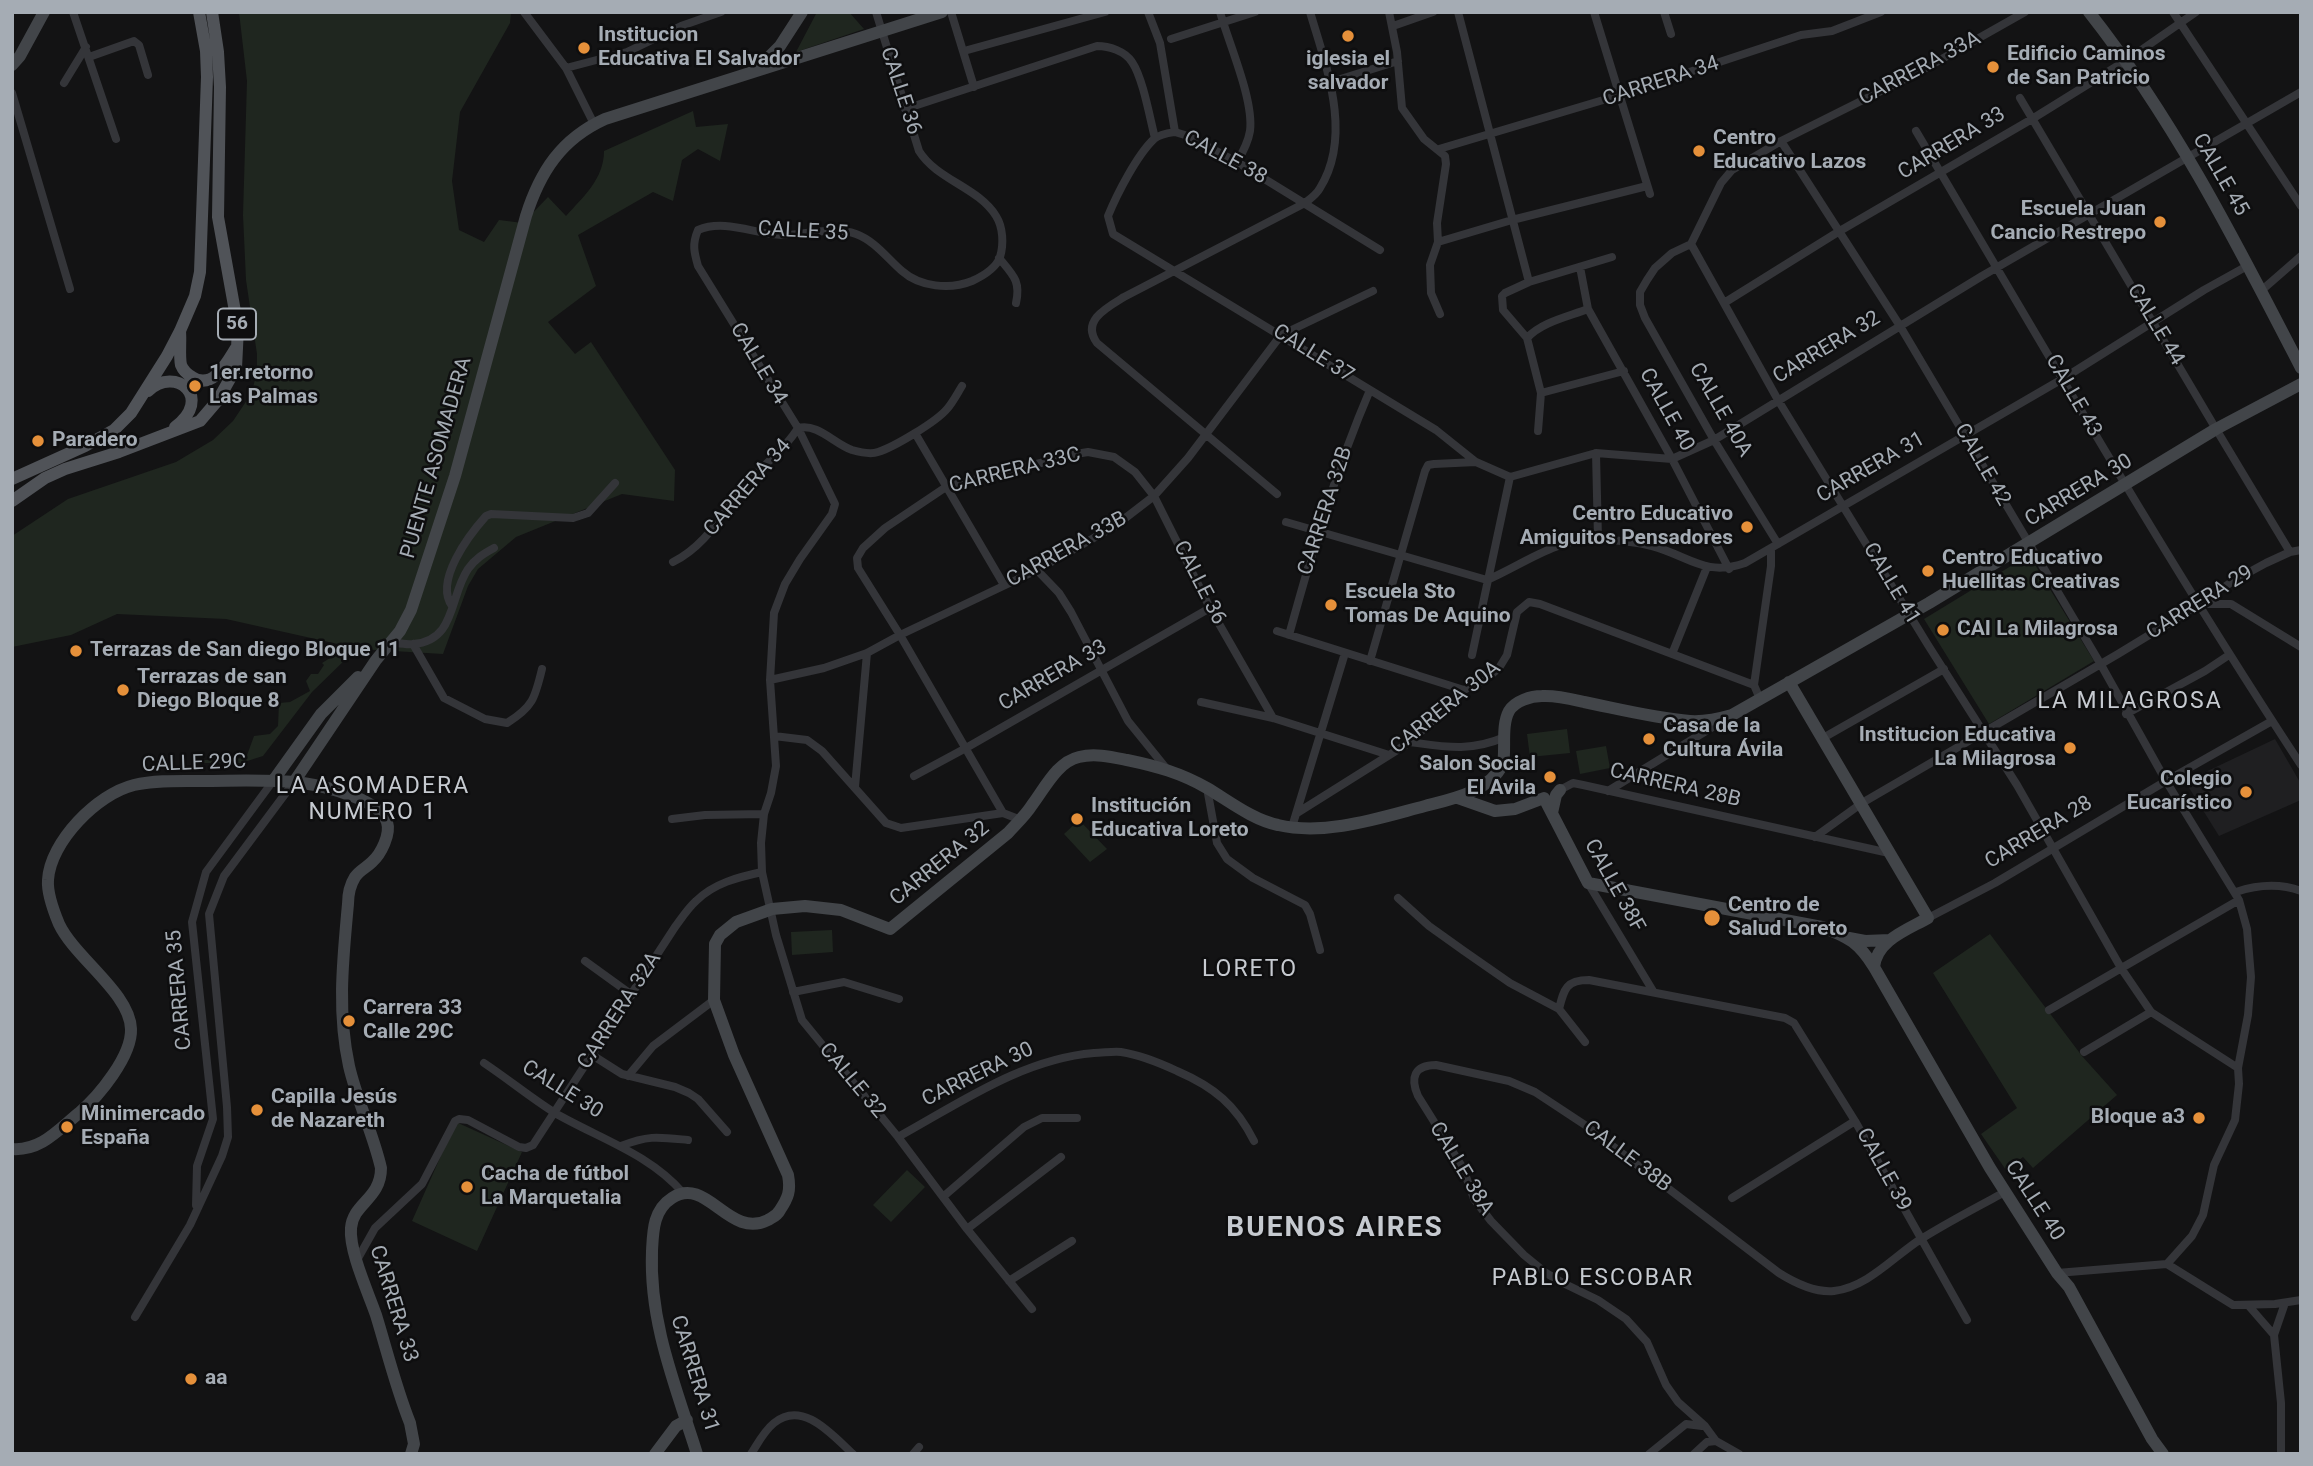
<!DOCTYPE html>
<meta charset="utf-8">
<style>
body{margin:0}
#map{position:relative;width:2313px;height:1466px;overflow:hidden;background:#131314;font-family:Roboto,sans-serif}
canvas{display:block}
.frame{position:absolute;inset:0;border:14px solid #a5acb4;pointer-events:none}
</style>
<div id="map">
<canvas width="2313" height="1466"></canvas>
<div class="frame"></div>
</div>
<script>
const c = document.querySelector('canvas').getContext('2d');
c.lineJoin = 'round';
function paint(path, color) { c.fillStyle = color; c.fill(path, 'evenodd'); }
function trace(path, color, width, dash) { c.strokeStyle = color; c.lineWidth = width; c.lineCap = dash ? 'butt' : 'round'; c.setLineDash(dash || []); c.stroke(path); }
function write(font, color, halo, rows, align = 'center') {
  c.font = font + ' Roboto,sans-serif'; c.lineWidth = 5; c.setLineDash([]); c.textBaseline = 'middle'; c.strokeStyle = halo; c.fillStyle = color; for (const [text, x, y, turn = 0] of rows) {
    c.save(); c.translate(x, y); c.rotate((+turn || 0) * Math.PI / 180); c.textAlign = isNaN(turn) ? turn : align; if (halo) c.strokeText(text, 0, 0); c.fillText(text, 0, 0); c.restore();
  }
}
paint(new Path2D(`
 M2275 739 2301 784V800L2219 836 2186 783 2197 776Z`), '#1f1f21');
paint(new Path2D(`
 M239 12H511L510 23 460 112 452 181 459 230 484 242 499 220 523 223 548 197 566 216C583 197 604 179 604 151L693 111 696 127 728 124 720 161 698 149 682 160 673 201 653 192 578 235 596 286 548 322 575 354 591 342 675 470 674 501 622 494 516 537 478 569 468 586 443 654 360 649 226 619 117 614 71 635 12 647V536L68 499 176 462 213 440 233 421 251 394 257 373V354L246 280 243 215 247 81Z
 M817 12H849L864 29 796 52Z
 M2029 555 2094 661 1989 724 1924 619Z
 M343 650 349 656 312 692 263 756 241 763H198L204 760 246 758 254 736 270 734 278 726 279 703 290 702 310 691 306 681 311 674H318L324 665 322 663Z
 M1567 729 1570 753 1530 757 1527 734Z
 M1606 746 1610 768 1580 774 1576 751Z
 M1079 820 1107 849 1090 862 1064 834Z
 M832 930 833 952 792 955 791 932Z
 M1990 934 2082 1056 2117 1095 2033 1168 2023 1157 2006 1170 1981 1134 2017 1108 1933 973Z
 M456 1122 522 1152 477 1251 412 1221Z
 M907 1170 925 1187 891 1222 873 1205Z`), '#1f261f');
trace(new Path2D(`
 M73 12 116 139
 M524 12 566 68 594 124
 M876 12 919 151C937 180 978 187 996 216 1003 227 1004 244 1000 257 996 268 983 276 972 281 950 290 920 287 902 271 887 258 875 241 856 234 834 226 810 234 787 235 759 236 726 218 698 230 692 244 694 252 698 266L798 428 835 504 832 514 800 559 785 584 774 613 770 680 776 766 771 793 764 814 761 843 762 872 776 935 802 1020 898 1137 967 1229 1032 1309
 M951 12 974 87
 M1148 12 1160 43 1175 132 1188 136 1237 162 1380 250
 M1220 12C1229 44 1254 100 1250 131 1248 143 1243 152 1237 162
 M1389 12 1397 52 1402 108 1424 139 1445 156 1446 164 1437 223 1438 242 1430 265 1431 293 1440 314
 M1458 12 1529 282
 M1594 12 1650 194
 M1664 12 1671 34
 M2173 12 2301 206
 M1393 26 1433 12
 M1171 39 1255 12
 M964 51 1105 12
 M89 57 134 41 139 45 148 75
 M566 68 627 52 681 26 721 12
 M1331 82 1398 61
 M64 83 86 47
 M12 93 70 289
 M2020 98 2216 429 2290 552
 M905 109 1097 46C1109 46 1125 51 1132 62 1143 78 1150 119 1155 138
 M1916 131C2042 344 2165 558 2301 765
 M1175 132C1168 133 1160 134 1154 139 1137 155 1117 194 1108 216L1113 234 1436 430 1476 462 1510 477
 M1781 141 1900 326 2100 663 2166 781 2239 900 2247 929 2251 977 2248 1015 2238 1068 2239 1084 2235 1120 2214 1165 2203 1215 2192 1236 2167 1264 2057 1273
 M1439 149 1620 95 1801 35 1832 31 1881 12
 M1438 242 1512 220 1647 186
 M1691 244 1778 400 1928 645 2017 785 2121 968 2151 1012 2238 1068
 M999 258C1013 275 1021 281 1016 303
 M1580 267 1588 309 1672 459 1729 569
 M2262 290 2301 256
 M1724 303 1838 232 2032 119 2127 60 2196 12
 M1527 338C1542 322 1567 317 1588 309
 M1541 393 1624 371
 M1538 431 1541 393 1527 338 1503 310 1502 296 1505 293 1529 282 1612 257
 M915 433 1004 585
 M1596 453 1598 539
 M1510 477 1596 453 1672 459 1714 440 1982 276 2301 92
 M1277 494 1097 343C1081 321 1106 308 1124 297L1305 203C1310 199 1317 194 1320 188 1353 135 1326 66 1310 12
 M1286 522 1487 580
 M1778 544 1714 440 1645 318 1640 305V292L1647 280 1655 268 1672 253 1691 244 1721 183 1732 170 1781 141 1917 73 2025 12
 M673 562C707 545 723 512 747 484 763 464 784 451 798 428 818 423 833 443 852 450 859 452 870 455 878 452 894 447 936 422 947 409 953 402 957 394 962 386
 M1037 570 1059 593 1071 612 1128 721 1166 768
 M1487 580C1524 564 1556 538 1598 539 1615 540 1636 542 1652 546 1689 556 1705 577 1745 563L2064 378 2204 290 2249 265
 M2200 604H2231L2301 647
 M452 606C434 581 469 535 486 516L491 514 573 518 588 513 615 483
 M1277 631 1464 690
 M1289 635C1312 552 1336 469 1370 390
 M391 642C398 643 406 645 413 644 456 641 449 597 468 569 475 559 483 554 494 548
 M413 644 444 698 485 719 507 723C533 707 535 698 542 669
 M1672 654 1707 567
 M1472 655 1510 477
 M1370 661 1425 471 1428 465 1434 464 1476 462
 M770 680 824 668 867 653 900 635 1037 570 1115 526 1154 496 1188 458 1281 335 1373 291
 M1760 699 1754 685 1771 566V549
 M1201 702 1273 718 1389 755
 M2126 714 2205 671 2229 655
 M774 736 807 740 822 751 886 823 901 828 1003 813
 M1823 738 1944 669
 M1410 742C1446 747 1470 752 1505 737
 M914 776 966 748 1210 608
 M855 787 867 653
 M1207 788 1217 843 1227 859 1253 878 1305 905 1310 914 1320 950
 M1558 791 1573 783 1583 785 1889 853
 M1608 791 1724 720
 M1297 813 1410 742 1464 690 1485 680 1499 668 1507 655 1517 612 1529 602 1540 604 1754 685
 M672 819 705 815 764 814
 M1021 820 1003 813 900 635 858 568 857 558 863 548 885 528 946 487 1076 454 1088 452 1114 457 1135 472 1154 496 1210 608 1273 718
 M1292 827 1345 653
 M1815 837 1862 803 2118 654 2200 604 2233 581 2266 563 2290 552 2301 550
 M1588 883 1653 991
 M2236 892C2257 885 2279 883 2301 891
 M1398 898 1429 926 1464 951 1510 983 1559 1009 1585 1042
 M1928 918 1995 883 2166 781 2272 721
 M585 961 632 995
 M793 992 844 982 899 999
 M1559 1009C1564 989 1566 980 1589 980L1785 1018 1794 1023 1855 1121 1967 1320
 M2049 1010 2239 900
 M2084 1052 2151 1012
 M592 1055 622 1074 675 1087 689 1093 698 1099 727 1132
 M484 1063C508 1079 531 1098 555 1113 598 1138 650 1154 683 1193
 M628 1076 653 1046 714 1000
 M898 1137C960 1103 1022 1059 1094 1053 1103 1053 1113 1051 1121 1052 1140 1055 1160 1063 1177 1071 1214 1087 1236 1105 1254 1141
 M621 1146C649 1135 658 1137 688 1140
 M944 1196 1024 1127 1042 1118H1077
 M1732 1198 1855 1121
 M196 1205 197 1166 213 1119 192 922 206 872 273 781
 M967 1229 1061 1157
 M357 1260 375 1228 422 1184 455 1121 459 1119 468 1120 519 1147 526 1148 533 1145 675 927C681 919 688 908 696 901 714 883 739 877 762 872
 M2167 1264 2233 1305 2275 1304 2301 1300
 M1009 1281 1072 1241
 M2248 1305 2274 1335
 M135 1317 190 1225 222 1156 228 1137 227 1107 209 914 224 876 294 782
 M751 1454C758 1443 764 1431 774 1423 803 1399 833 1436 853 1454
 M913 1454 919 1447
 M1649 1454 1686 1424 1702 1426
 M1694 1454 1707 1442 1716 1441
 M1739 1454 1716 1441 1705 1426 1678 1402 1666 1385 1647 1342 1626 1319 1598 1300 1563 1283 1546 1273 1524 1255 1491 1221 1474 1199 1463 1168 1418 1096C1410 1078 1414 1065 1436 1065L1509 1081 1535 1092 1585 1125 1779 1273C1795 1283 1815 1293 1834 1291 1868 1287 1894 1256 1921 1239 1948 1222 1977 1207 2005 1192
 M2281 1454V1403L2274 1335 2285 1303`), '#343539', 8);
trace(new Path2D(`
 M2089 12C2175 121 2237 244 2301 368
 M12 65 20 56 44 12
 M756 70 780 46 802 12
 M1789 682 1928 918C1907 930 1877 940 1874 967
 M273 781 321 714 358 677
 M294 782 376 660 400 631 411 610 455 476 526 216C540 172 561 139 605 119L942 12
 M1458 798 1495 811 1515 809 1544 798 1588 883 1822 927C1849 937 1859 943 1874 967L1990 1168 2057 1273 2069 1287 2152 1439 2163 1454
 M1552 813 1556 795 1560 790
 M1849 938 1865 941 1890 940
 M12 1149C41 1151 58 1130 79 1113 99 1096 132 1056 131 1029 130 993 75 958 59 924 54 912 47 893 48 880 50 842 97 794 134 785 155 780 180 781 202 781 235 781 269 779 303 783 323 786 380 799 387 822 391 834 381 854 372 862 366 868 360 870 355 877 350 885 348 894 348 904 343 959 337 1011 349 1066 357 1101 373 1133 381 1168 381 1199 353 1203 351 1228 349 1251 368 1292 376 1315 387 1351 396 1388 410 1423L414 1444 411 1454
 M655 1454 676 1426 687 1420
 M697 1454C676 1387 649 1323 652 1251 653 1232 653 1210 672 1198 707 1175 729 1240 768 1220 773 1217 777 1216 780 1210 788 1198 791 1191 788 1175L734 1055 714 1000 715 944 720 935 736 922 772 909 805 906 841 910 890 929 1008 833C1016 824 1025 816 1032 805 1045 788 1057 762 1079 757 1095 753 1112 757 1127 760 1156 766 1181 773 1207 788 1229 801 1253 820 1278 825 1326 836 1379 818 1425 806 1452 799 1489 792 1503 764 1506 748 1501 726 1509 711 1515 701 1531 696 1542 696 1556 695 1571 699 1584 702 1619 709 1654 718 1690 721 1705 722 1718 719 1732 715L1929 603 2216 429 2301 384`), '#424549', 12);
trace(new Path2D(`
 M180 331C181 342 179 355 181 365 183 370 187 374 192 377 213 391 227 362 236 348
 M148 391C176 365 214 398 175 427
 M12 479 85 446 114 430 131 413 167 356 180 331 195 296 200 272 207 77 206 51 199 12
 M12 501 45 478 65 469 119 452 200 421 218 400 236 368 238 328 218 217 220 87 218 52 212 12`), '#505358', 12);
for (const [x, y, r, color] of [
 [1348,36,7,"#e5903a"],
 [584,48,7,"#e5903a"],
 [1993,67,7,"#e5903a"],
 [1699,151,7,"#e5903a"],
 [2160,222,7,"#e5903a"],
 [195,386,7,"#e5903a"],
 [38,441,7,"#e5903a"],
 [1747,527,7,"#e5903a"],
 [1928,571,7,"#e5903a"],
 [1331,605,7,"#e5903a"],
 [1943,630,7,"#e5903a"],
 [76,651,7,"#e5903a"],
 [123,690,7,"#e5903a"],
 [1649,739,7,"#e5903a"],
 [2070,748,7,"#e5903a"],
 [1550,777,7,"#e5903a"],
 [2246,792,7,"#e5903a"],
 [1077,819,7,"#e5903a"],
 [1712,918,9,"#e5903a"],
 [349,1021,7,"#e5903a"],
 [257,1110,7,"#e5903a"],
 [2199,1118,7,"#e5903a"],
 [67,1127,7,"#e5903a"],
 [467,1187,7,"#e5903a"],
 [191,1379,7,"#e5903a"]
]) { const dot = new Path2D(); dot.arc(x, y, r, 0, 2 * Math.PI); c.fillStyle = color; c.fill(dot); trace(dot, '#0e0e0f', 2.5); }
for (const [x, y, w] of [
 [237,324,38]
]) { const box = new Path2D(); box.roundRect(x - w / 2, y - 15.5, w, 31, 5); c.fillStyle = '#0e0e0f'; c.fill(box); trace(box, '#a5acb4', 2); }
write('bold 19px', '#a5acb4', null, [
 ["56",237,324]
]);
write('bold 21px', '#a5acb4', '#0e0e0f', [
 ["Institucion",598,36],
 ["Educativa El Salvador",598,60],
 ["Edificio Caminos",2007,55],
 ["de San Patricio",2007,79],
 ["iglesia el",1348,60,"center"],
 ["salvador",1348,84,"center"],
 ["Centro",1713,139],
 ["Educativo Lazos",1713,163],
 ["Escuela Juan",2146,210,"right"],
 ["Cancio Restrepo",2146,234,"right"],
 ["1er.retorno",209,374],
 ["Las Palmas",209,398],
 ["Paradero",52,441],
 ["Centro Educativo",1733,515,"right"],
 ["Amiguitos Pensadores",1733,539,"right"],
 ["Centro Educativo",1942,559],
 ["Huellitas Creativas",1942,583],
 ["Escuela Sto",1345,593],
 ["Tomas De Aquino",1345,617],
 ["CAI La Milagrosa",1957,630],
 ["Terrazas de San diego Bloque 11",90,651],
 ["Terrazas de san",137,678],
 ["Diego Bloque 8",137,702],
 ["Casa de la",1663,727],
 ["Cultura Ávila",1663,751],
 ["Institucion Educativa",2056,736,"right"],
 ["La Milagrosa",2056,760,"right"],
 ["Salon Social",1536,765,"right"],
 ["El Avila",1536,789,"right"],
 ["Colegio",2232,780,"right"],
 ["Eucarístico",2232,804,"right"],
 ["Institución",1091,807],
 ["Educativa Loreto",1091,831],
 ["Centro de",1728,906],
 ["Salud Loreto",1728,930],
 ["Carrera 33",363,1009],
 ["Calle 29C",363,1033],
 ["Capilla Jesús",271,1098],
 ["de Nazareth",271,1122],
 ["Minimercado",81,1115],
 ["España",81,1139],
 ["Bloque a3",2185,1118,"right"],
 ["Cacha de fútbol",481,1175],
 ["La Marquetalia",481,1199],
 ["aa",205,1379]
], 'left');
write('21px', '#a5acb4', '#0e0e0f', [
 ["CARRERA 33A",1920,69,-28],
 ["CARRERA 34",1661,82,-18],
 ["CALLE 36",900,91,72],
 ["CARRERA 33",1952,144,-31],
 ["CALLE 38",1225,158,28],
 ["CALLE 45",2220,175,60],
 ["CALLE 35",803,232,3],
 ["CALLE 44",2155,325,59],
 ["CARRERA 32",1827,348,-31],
 ["CALLE 37",1313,354,32],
 ["CALLE 34",758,364,59],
 ["CALLE 43",2073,396,60],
 ["CALLE 40",1666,410,61],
 ["CALLE 40A",1720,410,60],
 ["PUENTE ASOMADERA",437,458,-74],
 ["CALLE 42",1982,465,60],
 ["CARRERA 31",1871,468,-30],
 ["CARRERA 33C",1015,471,-14],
 ["CARRERA 34",748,488,-49],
 ["CARRERA 30",2079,491,-31],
 ["CARRERA 32B",1326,511,-72],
 ["CARRERA 33B",1067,550,-29],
 ["CALLE 36",1199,583,63],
 ["CALLE 41",1891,584,59],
 ["CARRERA 29",2200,603,-32],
 ["CARRERA 33",1053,676,-30],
 ["CARRERA 30A",1446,708,-39],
 ["CALLE 29C",194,764,-2],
 ["CARRERA 28B",1675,786,13],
 ["CARRERA 28",2039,833,-31],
 ["CARRERA 32",940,864,-39],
 ["CALLE 38F",1614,886,61],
 ["CARRERA 35",180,990,-95],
 ["CARRERA 32A",620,1011,-57],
 ["CARRERA 30",978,1075,-26],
 ["CALLE 32",852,1081,50],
 ["CALLE 30",562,1090,32],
 ["CALLE 38B",1627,1157,37],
 ["CALLE 38A",1461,1169,59],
 ["CALLE 39",1883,1170,61],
 ["CALLE 40",2034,1201,57],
 ["CARRERA 33",393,1304,73],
 ["CARRERA 31",694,1374,73]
]);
c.letterSpacing = '2px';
write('23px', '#c6cad0', '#0e0e0f', [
 ["LA MILAGROSA",2130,702],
 ["LA ASOMADERA",373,787],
 ["NUMERO 1",373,813],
 ["LORETO",1250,970],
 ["PABLO ESCOBAR",1593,1279]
]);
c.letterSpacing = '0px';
c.letterSpacing = '2px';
write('bold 28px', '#c6cad0', '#0e0e0f', [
 ["BUENOS AIRES",1335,1229]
]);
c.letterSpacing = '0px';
</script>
